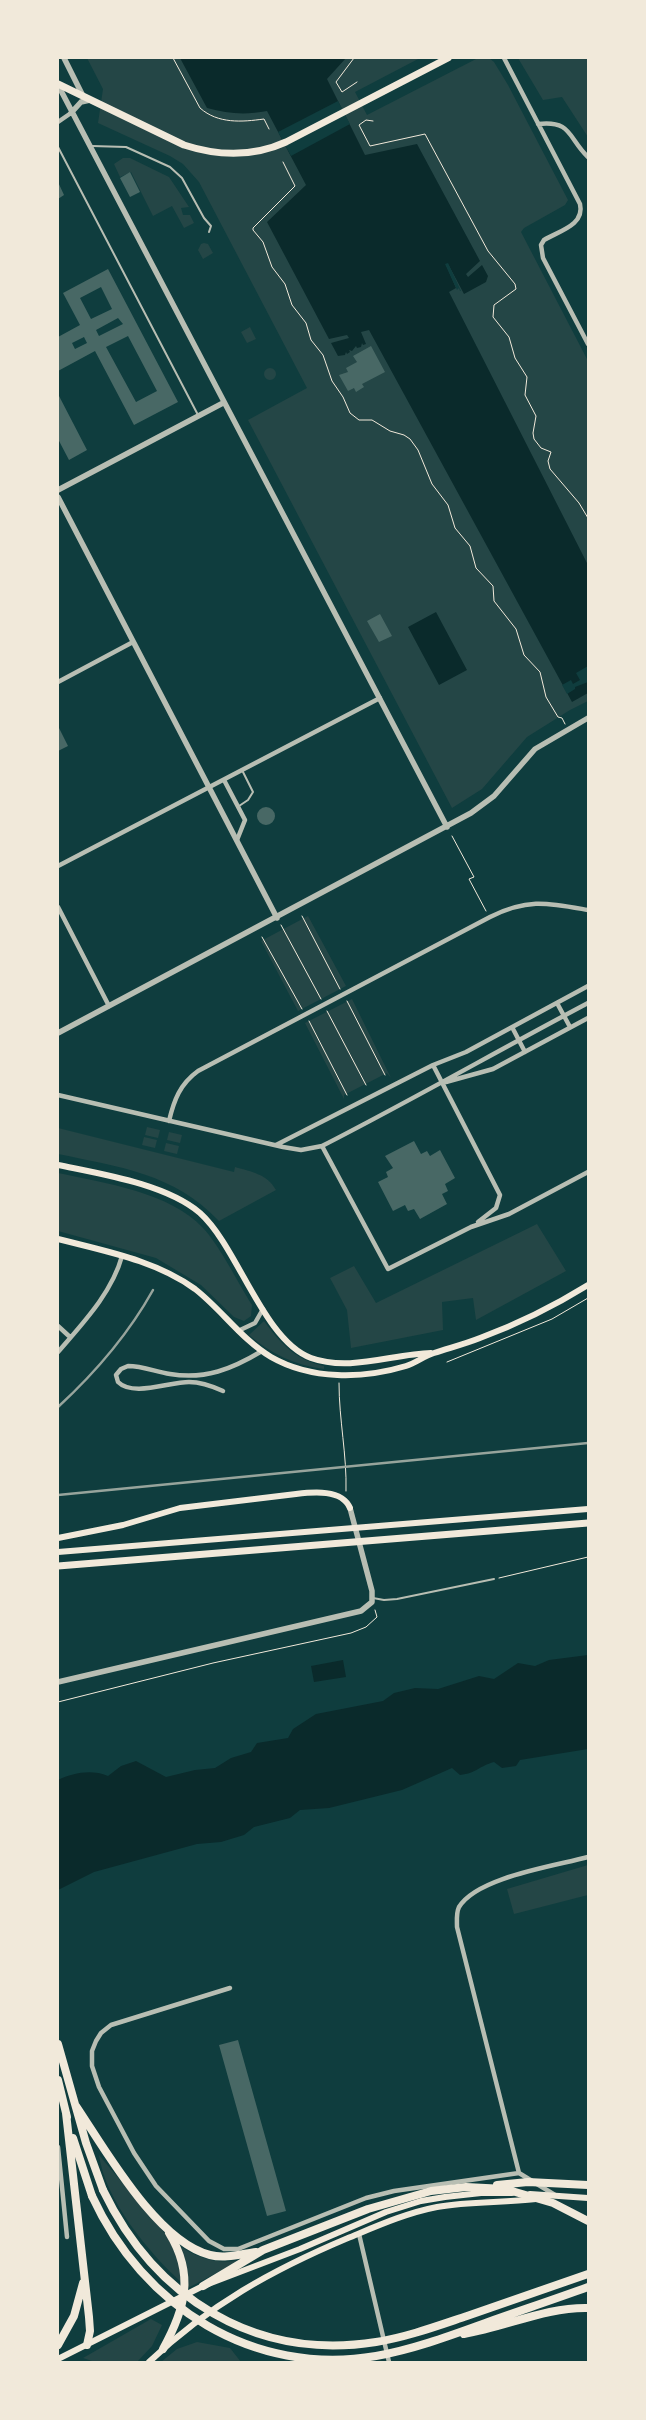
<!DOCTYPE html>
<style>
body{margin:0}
#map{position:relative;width:646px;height:2420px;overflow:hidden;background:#0f3d3e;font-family:Karla,sans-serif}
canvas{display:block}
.frame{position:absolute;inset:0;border:59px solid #f1e9da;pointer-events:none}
</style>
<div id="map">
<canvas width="646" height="2420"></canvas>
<div class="frame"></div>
</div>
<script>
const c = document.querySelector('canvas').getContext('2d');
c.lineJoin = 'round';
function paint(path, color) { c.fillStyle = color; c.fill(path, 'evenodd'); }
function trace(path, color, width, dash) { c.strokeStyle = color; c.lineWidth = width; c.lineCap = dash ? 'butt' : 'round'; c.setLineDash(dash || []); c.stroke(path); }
paint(new Path2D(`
 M87 58H420L355 92 367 115 478 58H489L494 62 508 85 568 200 565 205 524 228 521 232 588 361V701L570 710 527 737 482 789 452 808 248 420 307 388 199 182 183 164 170 156 98 123 103 89Z
 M518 58H588V137L562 97 543 100Z
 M123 158H130L169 177 189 207 181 208 183 215H190L194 223 184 228 172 206 153 216 131 172 120 177 114 164Z
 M204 243 208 244 213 253 203 259 198 250 201 244Z
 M250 327 256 339 247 343 241 332Z
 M264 374a6 6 0 1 1 12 0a6 6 0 1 1-12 0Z
 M308 916 346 986 298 1011 261 941Z
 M352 999 391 1078 387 1073 344 1095V1099L305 1023Z
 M147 1127 160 1130 158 1138 145 1135Z
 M58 1128 234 1172 235 1167C252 1172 267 1174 276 1190L219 1221C173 1173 120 1167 58 1154Z
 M169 1132 182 1135 180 1143 167 1140Z
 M144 1137 157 1140 155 1148 142 1145Z
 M166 1143 179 1146 177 1154 164 1151Z
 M58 1173C104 1183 170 1192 203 1228 220 1246 238 1283 252 1305L251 1316 244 1321 234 1317 201 1285 156 1258 58 1231Z
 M537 1224 566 1271 476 1320 473 1298 442 1302 443 1330 351 1348 347 1310 330 1278 354 1266 376 1303Z
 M264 1321C281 1344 296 1360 324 1366V1369C295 1365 271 1354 249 1335Z
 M588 1865V1895L514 1914 507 1889Z
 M99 2155 168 2237 178 2259 182 2283C149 2253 105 2200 99 2155Z
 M178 2245C197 2258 218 2265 241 2260L188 2288 187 2273Z
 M151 2319 162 2325 152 2346 137 2362H95L83 2358Z
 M197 2342 230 2348 241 2362H161L177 2349Z`), '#244646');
paint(new Path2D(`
 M180 58H346L327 79 365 155 417 144 480 261 466 274 468 277 482 265 488 276 486 282 464 294 448 264 446 265 456 288 449 292 588 565V693L572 702 369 330 361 332 366 344 363 345 362 343 361 347 357 348 356 346 352 351 349 350 350 352 347 354 346 352 345 355 338 356 331 343 349 338 347 335 329 339 267 222 306 185 267 111C246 115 228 114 207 108Z
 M436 612 467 670 439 685 408 627Z
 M588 1655V1749L520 1760 516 1766 502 1768 494 1762C479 1766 477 1773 460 1775L452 1768 402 1790 329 1808 300 1810 290 1818 254 1827 244 1835 221 1842 197 1844 94 1872 58 1890V1780C73 1773 91 1769 108 1776L121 1766 136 1761 166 1777 195 1770 215 1768 231 1758 251 1752 257 1743 288 1738 293 1729 316 1714 383 1701 394 1693 415 1688 438 1689 479 1676 494 1679 518 1663 535 1666 549 1660Z
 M343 1660 346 1677 314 1682 311 1666Z`), '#0a2a2b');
paint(new Path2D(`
 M338 101 350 124 291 156 278 132Z
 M448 263 461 291H460L459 288 457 290 445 264Z
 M588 666V682L575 687V689L567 694 562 685 571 680 573 684 580 680 576 673Z`), '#0f3d3e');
paint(new Path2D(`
 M130 172 140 192 130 197 120 178Z
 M58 182 64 195 58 199Z
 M108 269 178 402 134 425 95 351 58 371V337L80 325 63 293ZM101 287 112 309 91 319 80 298ZM118 318 123 324 99 336 96 330ZM128 336 157 391 136 402 106 347ZM84 337 87 343 75 349 72 343Z
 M371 346 385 372 362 384 364 387 356 392 354 388 348 391 339 375 348 372 346 368 357 362 353 356Z
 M58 394 87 450 69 460 58 439Z
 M380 614 392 636 379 642 367 621Z
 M58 726 68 746 58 751Z
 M257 816a9 9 0 1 1 18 0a9 9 0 1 1-18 0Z
 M414 1141 421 1154 427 1151 430 1156 440 1150 455 1178 445 1184 448 1191 442 1194 447 1204 420 1219 414 1209 408 1211 405 1205 393 1211 378 1182 388 1177 386 1172 393 1168 385 1156Z
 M238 2040 286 2211 267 2216 219 2045Z`), '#486865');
trace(new Path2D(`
 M173 58 200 108C218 124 242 122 264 119L269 129
 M354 58 336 82 342 92 357 82
 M373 121 366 120 359 125 370 146 425 134 488 251 515 284 516 289 494 305 493 317 509 337 515 358 527 377 525 395 536 416 533 433 534 439 541 448 551 452 548 461 550 469 579 503 588 518
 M283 162 295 186 253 228V230L263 242 272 267 285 284 292 305 306 323 311 340 323 355 332 381 343 397 350 413 359 420H372L390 431 404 435 410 439 418 450 432 484 448 505 455 528 470 546 476 568 493 586 494 601 516 629 524 655 540 672 546 697 558 717 562 718 565 724
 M452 836 474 877 469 879 486 911
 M302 916 340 989
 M281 925 321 999
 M262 937 302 1009
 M347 1001 385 1075
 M327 1011 366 1085
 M309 1021 347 1095
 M447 1362 552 1319 588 1298
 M339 1383C339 1420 347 1455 346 1491
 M499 1578 588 1557
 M58 1702 213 1663 351 1633 366 1627 377 1617 375 1610`), '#f1e9da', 1);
trace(new Path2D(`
 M92 146 126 147 170 167 182 178 204 218 211 226 209 232
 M58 147 198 415
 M239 806 248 800 253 792 242 770
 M373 1598 384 1600 397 1599 494 1579`), '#b8beb3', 2);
trace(new Path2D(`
 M504 58 580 204C585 225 559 231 544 240L541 245 543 258 588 344
 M58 122 71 113
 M538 124C572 120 568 138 588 157
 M58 682 133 642
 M224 780 245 820 237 840
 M58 866 380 698
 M58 907 109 1006
 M557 1003 570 1027
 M512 1027 525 1052
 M433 1065 500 1195 496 1208 478 1222
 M446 1082 493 1069 588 1018
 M58 1095 283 1147 301 1150 322 1146C412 1100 499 1050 588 1003
 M169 1121C174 1100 180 1084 198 1071L490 917C528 898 548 903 588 910
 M276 1145 433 1065 466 1052 588 986
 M322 1146 388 1269 471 1227 509 1214 588 1172
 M58 1326 70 1337
 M238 1331 255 1323 263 1309
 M58 1352C82 1324 112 1293 122 1256
 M223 1391C212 1386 201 1382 189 1382 169 1382 133 1397 118 1382L116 1375 121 1369 128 1366C143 1366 156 1372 170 1374 205 1380 232 1369 262 1351
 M230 1988 111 2025 101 2033 96 2041 92 2051V2066L99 2087 134 2153 156 2186 209 2241 224 2249H238L366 2198 394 2191 519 2173 555 2195
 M58 2147 67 2237
 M519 2173 457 1927C457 1921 456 1913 459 1907 477 1877 555 1866 588 1857
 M359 2234 389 2362`), '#b8beb3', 4.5);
trace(new Path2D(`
 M64 58 83 96
 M58 85 447 827
 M71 113 81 102 90 100
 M58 490 223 403
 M58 497 277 918
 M58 1033 471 813 494 796 535 749 588 718
 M58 1682 361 1611 372 1602V1591L350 1508`), '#b8beb3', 5.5);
trace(new Path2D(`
 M58 1165C101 1174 166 1184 200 1213 238 1247 263 1340 311 1358 350 1372 392 1354 431 1353
 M58 1239C104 1251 155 1260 195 1289 222 1310 241 1339 271 1357 311 1380 363 1379 406 1366 416 1363 424 1356 434 1353 449 1348 465 1344 480 1338 518 1324 554 1306 588 1285
 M58 1538 123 1525 180 1508 296 1494C313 1492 342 1489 350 1508
 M58 1552 588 1509
 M530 2194 588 2198
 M58 2359 203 2286 300 2249 386 2212 421 2201 445 2197 481 2193H512
 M149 2362C209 2305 272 2270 348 2238 377 2226 406 2213 437 2207 470 2201 503 2203 536 2199`), '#f1e9da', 6);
trace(new Path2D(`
 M58 84 184 145C218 156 253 157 286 142L448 58
 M58 1566 588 1523`), '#f1e9da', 7);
trace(new Path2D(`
 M58 2044 86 2143 103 2190
 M58 2080 67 2117
 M76 2106C105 2149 157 2242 210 2255 225 2259 241 2254 256 2252
 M66 2113 89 2317 90 2331 87 2345
 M73 2138 92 2196
 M497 2185 528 2182 588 2185
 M203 2286 263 2250 368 2209 431 2191 466 2187 505 2189 553 2203 588 2221
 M58 2345 74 2316 83 2283
 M163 2349C185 2309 195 2275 169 2233`), '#f1e9da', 8);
trace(new Path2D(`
 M103 2190C155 2298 255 2361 376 2342 407 2337 437 2326 467 2316 507 2302 548 2288 588 2274
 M92 2196C143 2307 253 2377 376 2356 415 2349 452 2335 488 2322 522 2310 555 2299 588 2287
 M464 2334C506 2327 546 2307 588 2308`), '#f1e9da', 8);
trace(new Path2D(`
 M58 1407C96 1372 128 1335 153 1290
 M58 1495 588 1443`), '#97a49c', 2.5);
</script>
